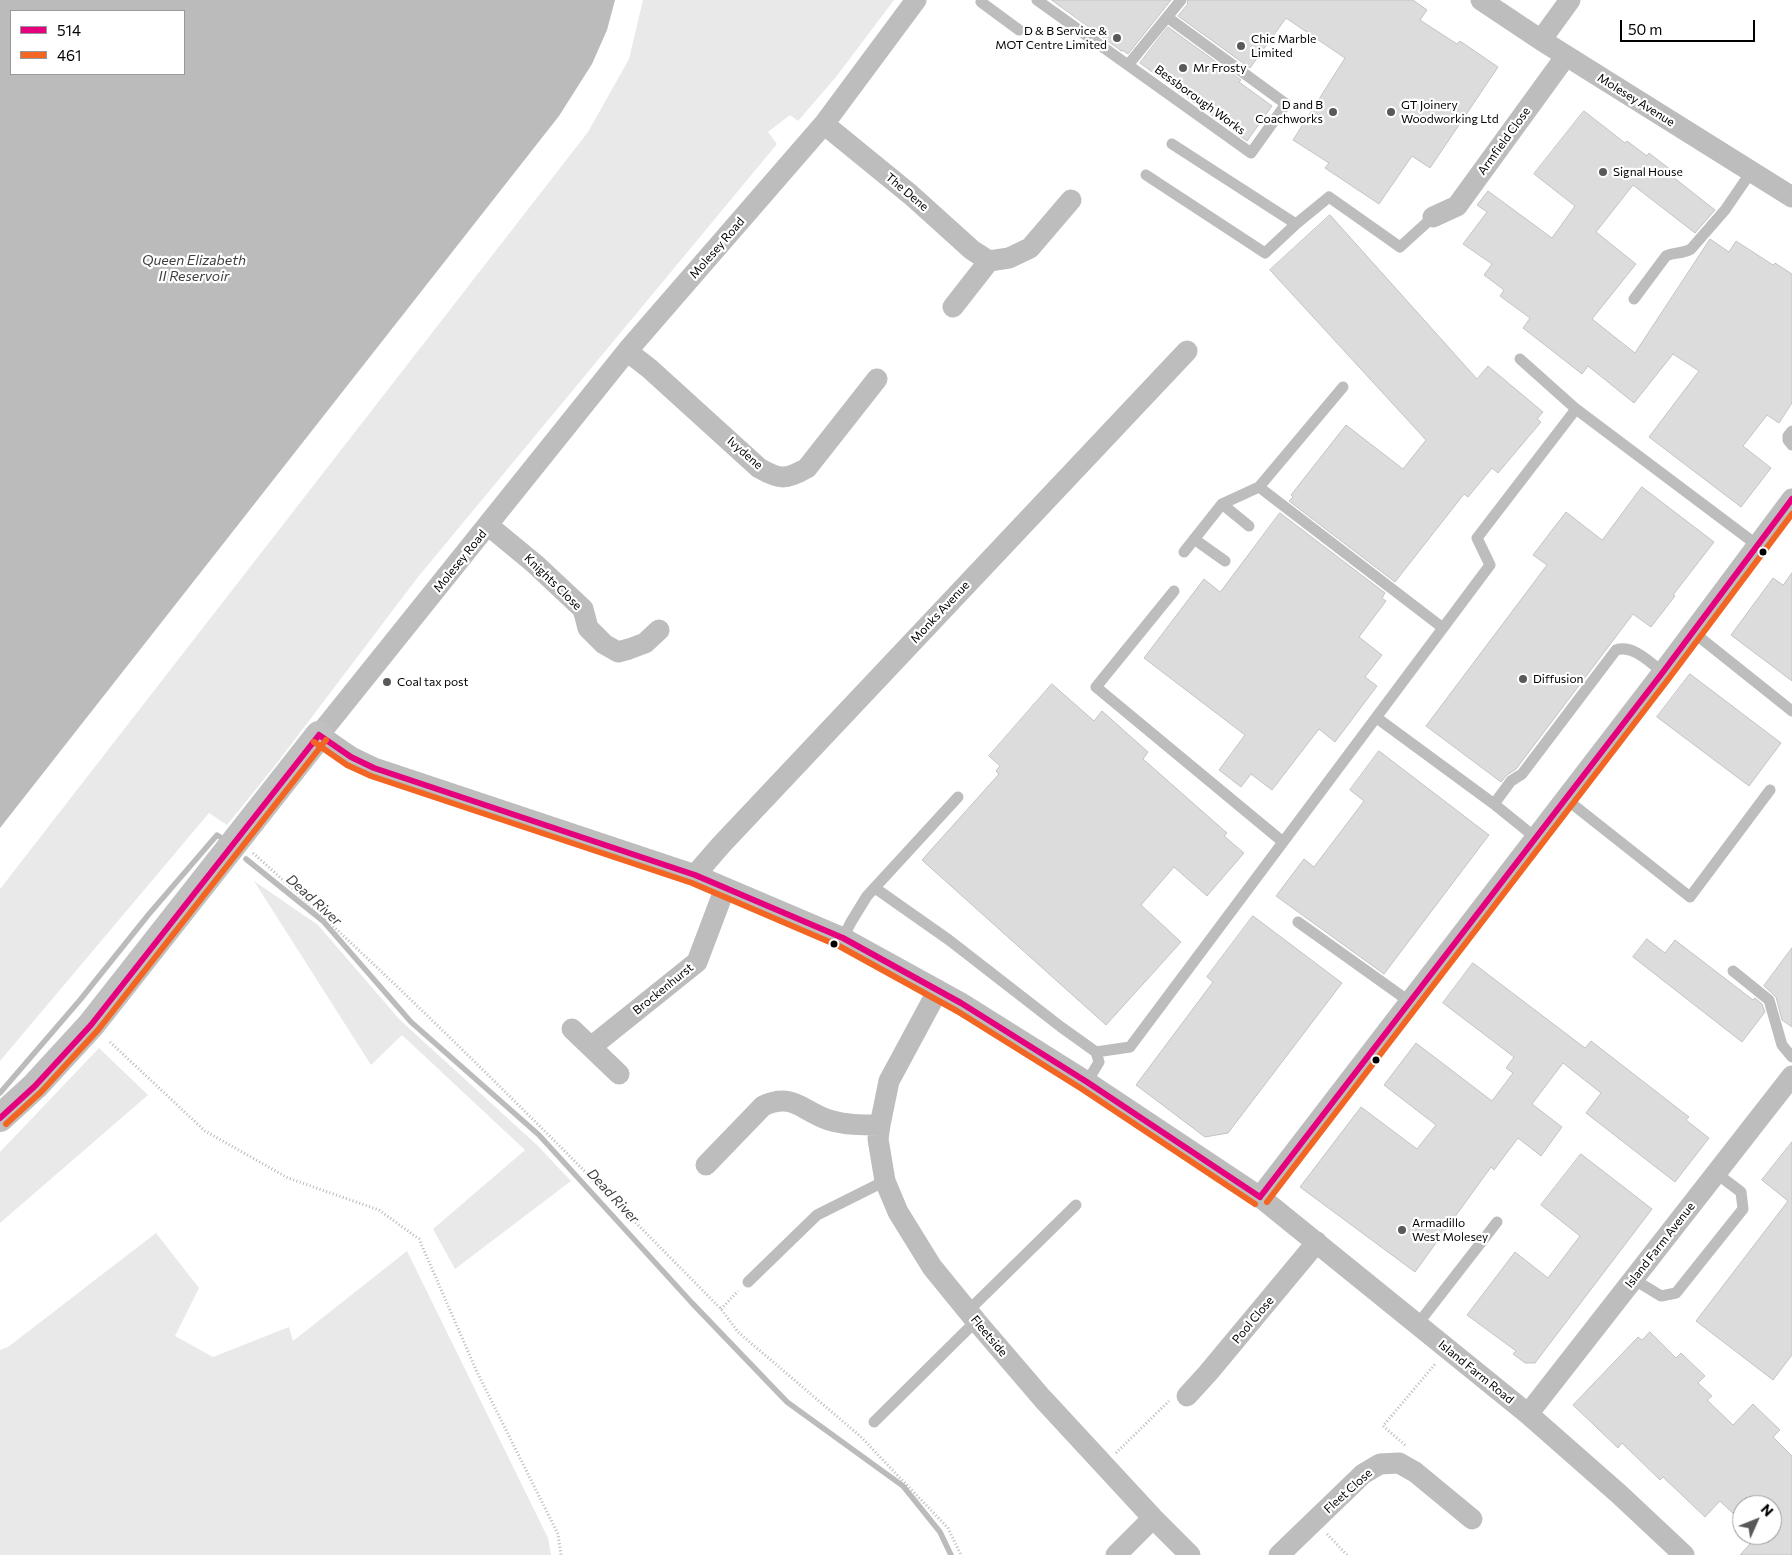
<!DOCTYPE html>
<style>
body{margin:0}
#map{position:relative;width:1792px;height:1555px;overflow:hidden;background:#fff;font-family:Commissioner,sans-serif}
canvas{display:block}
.legend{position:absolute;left:10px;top:10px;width:175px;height:65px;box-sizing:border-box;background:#fff;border:1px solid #999;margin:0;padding:6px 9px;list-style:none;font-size:15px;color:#000}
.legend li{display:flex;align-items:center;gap:10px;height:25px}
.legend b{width:25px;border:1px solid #999}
.north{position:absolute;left:1732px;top:1495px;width:50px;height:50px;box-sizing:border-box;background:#fff;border:1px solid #999;border-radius:50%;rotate:46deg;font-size:14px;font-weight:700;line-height:20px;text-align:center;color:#000}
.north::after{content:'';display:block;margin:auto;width:18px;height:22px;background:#595959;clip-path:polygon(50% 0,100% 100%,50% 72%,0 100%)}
.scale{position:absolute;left:1620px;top:20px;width:135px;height:22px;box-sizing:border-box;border:2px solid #000;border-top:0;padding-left:6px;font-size:15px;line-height:18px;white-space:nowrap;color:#000;-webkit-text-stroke:4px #fff;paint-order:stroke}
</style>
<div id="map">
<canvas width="1792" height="1555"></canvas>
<ul class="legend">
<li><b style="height:6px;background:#e5007d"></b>514</li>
<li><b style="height:6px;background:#f26522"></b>461</li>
</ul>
<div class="north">N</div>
<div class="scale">50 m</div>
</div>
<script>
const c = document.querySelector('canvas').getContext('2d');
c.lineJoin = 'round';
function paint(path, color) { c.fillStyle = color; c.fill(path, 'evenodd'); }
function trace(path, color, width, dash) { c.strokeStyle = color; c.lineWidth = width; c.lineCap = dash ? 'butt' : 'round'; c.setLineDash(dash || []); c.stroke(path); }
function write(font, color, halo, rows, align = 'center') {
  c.font = font + ' Commissioner,sans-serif'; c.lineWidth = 4.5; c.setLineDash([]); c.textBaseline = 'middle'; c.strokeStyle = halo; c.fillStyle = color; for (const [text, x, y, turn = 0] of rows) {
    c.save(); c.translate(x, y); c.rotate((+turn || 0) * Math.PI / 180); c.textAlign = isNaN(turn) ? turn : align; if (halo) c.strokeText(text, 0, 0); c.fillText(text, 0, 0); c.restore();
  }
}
paint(new Path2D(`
 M643 0H894L836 77 798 121 790 115 768 132 777 144 418 577 277 763 227 825 209 813 0 1061V889L588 132 629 59Z
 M254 881 318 925 400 1020 537 1145 571 1181 455 1269 433 1229 525 1150 402 1035 371 1065Z
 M99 1048 148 1095 0 1223V1152Z
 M156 1233 199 1288 175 1336 213 1357 289 1327 293 1341 407 1251 548 1538 551 1555H0V1350L8 1347Z`), '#e9e9e9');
paint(new Path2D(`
 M0 0H615L607 30 592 64 559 116 0 828ZM11 11H184V74H11Z`), '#bbb');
trace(new Path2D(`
 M246 859 323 921 411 1022 539 1135 692 1303 787 1402 903 1486 940 1532 951 1555
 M0 1093 80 1000 149 914 217 835 220 837`), '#bbb', 5.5);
const building = new Path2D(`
 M1052 0H1171L1128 54 1122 50V51Z
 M1188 0H1413L1427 10 1420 20 1457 44 1460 41 1498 67 1430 168 1412 156 1379 204 1325 168 1329 163 1293 140 1345 58 1286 18 1250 68 1178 16 1187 5Z
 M1168 27 1241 80 1239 82 1272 106 1247 141 1140 63Z
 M1584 111 1625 143 1627 141 1647 156 1649 153 1671 170 1668 173 1715 210 1695 233 1633 185 1596 232 1636 264 1592 319 1635 353 1710 239 1729 252 1736 241 1773 265 1775 263 1792 274V403L1779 423 1767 415 1743 446 1771 468 1741 507 1649 437 1699 371 1673 354 1634 403 1588 366 1582 374 1523 328 1530 318 1500 296 1504 290 1484 275 1492 264 1463 244 1487 212 1477 205 1488 191 1552 238 1575 206 1534 174Z
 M1330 215 1477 379 1488 366 1543 412 1537 419 1541 422 1498 473 1492 468 1468 497 1464 494 1395 582 1289 501 1293 497 1291 495 1346 425 1403 469 1426 440 1270 270Z
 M1642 487 1714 542 1673 595 1675 596 1651 627 1633 614 1516 769 1507 775 1501 782 1426 726 1547 565 1533 555 1566 512 1602 540Z
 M1280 513 1385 593 1382 598 1386 601 1359 637 1382 655 1365 677 1377 686 1335 742 1319 729 1272 790 1251 774 1241 787 1219 770 1245 735 1144 658 1204 579 1220 592Z
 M1792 573V681L1731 635 1773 578 1783 585Z
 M1690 674 1781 743 1749 786 1657 717Z
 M1052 684 1094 721 1102 711 1148 752 1143 759 1227 833 1224 836 1244 853 1207 896 1174 867 1141 905 1181 942 1106 1025 922 860 999 774 996 771 1000 766 989 756Z
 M1379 751 1489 835 1384 974 1276 896 1304 859 1314 867 1364 801 1350 790Z
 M1253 916 1342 983 1228 1133 1205 1137 1136 1085 1213 982 1207 977Z
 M1647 939 1665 953 1675 940 1753 1000 1755 998 1762 1004 1765 1012 1742 1042 1633 957Z
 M1792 948V1027L1782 1020 1776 997 1764 986Z
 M1473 963 1585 1048 1591 1041 1689 1117 1686 1120 1709 1138 1675 1182 1586 1113 1601 1093 1563 1063 1532 1104 1562 1127 1541 1156 1518 1138 1494 1170 1491 1167 1415 1272 1300 1187 1361 1107 1417 1149 1436 1125 1384 1085 1416 1043 1492 1101 1513 1073 1506 1068 1514 1057 1443 1003Z
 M1792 1142V1355L1773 1380 1696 1321 1788 1201 1762 1180Z
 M1581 1154 1652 1209 1535 1363H1525L1513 1354 1516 1351 1467 1315 1515 1252 1548 1278 1580 1236 1541 1205Z
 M1650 1332 1676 1358 1681 1353 1705 1376 1698 1383 1712 1396 1707 1400 1733 1425 1753 1404 1780 1430 1773 1437 1792 1456V1555H1740L1758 1535H1772V1505H1742V1522L1720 1501 1705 1517 1663 1477 1660 1480 1622 1443 1618 1448 1573 1405 1638 1337 1642 1340Z`);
paint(building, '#dcdcdc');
trace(building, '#c4c4c4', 1);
trace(new Path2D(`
 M253 853C415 998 568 1154 721 1309L738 1332 860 1436 948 1528 961 1555
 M110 1042 205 1131 288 1178 379 1210 419 1239 477 1372 558 1534 561 1555
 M721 1309 738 1291
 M1405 1445 1383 1426 1436 1363
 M1116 1453 1169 1401
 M1327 1534 1347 1555`), '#b8b8b8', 3, [1, 2.5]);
trace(new Path2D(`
 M982 0 981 2 1019 30
 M1037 0 1251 153 1286 104 1167 17
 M1128 65 1181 0
 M1172 144 1296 224
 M1146 175 1265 253 1296 224 1329 197 1400 247 1433 217
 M1634 299 1666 256C1674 252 1683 254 1691 249L1725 210 1751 172
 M1520 359 1576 409 1757 545
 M1343 387 1259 487 1443 628
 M1792 431 1788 436V440L1792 445
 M1222 504 1249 526
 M1194 539 1225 561
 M1184 552 1222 504 1259 487
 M1174 591 1096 687 1283 842
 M1693 632 1792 711
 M1377 718 1494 804 1536 838
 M1566 799 1690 897 1770 790
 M1494 804 1511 781 1522 774 1616 650C1633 644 1650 663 1663 672
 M875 888 949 940 1061 1027 1096 1052 1099 1062 1087 1082
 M1298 922 1410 1002
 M843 938 851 922 867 896 958 797
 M1733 971 1769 1000 1782 1045 1792 1057
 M1096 1052 1130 1047 1490 565 1477 538 1576 409
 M1633 1279 1661 1296 1676 1293 1743 1209 1741 1192 1716 1173
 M748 1282 817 1215 885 1181
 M968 1311 1076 1205
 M1417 1325 1497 1222
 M874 1422 976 1321`), '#bdbdbd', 11);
trace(new Path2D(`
 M916 0 824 124 627 351 319 735 351 757 374 768 695 875 843 938 961 1003 1087 1082 1260 1197 1528 1414 1619 1494 1684 1555
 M1481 0 1541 40 1792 197
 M1541 40 1570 0
 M824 124 911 195 972 250 989 261 953 307
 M1433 217 1457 206 1566 56
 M989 261 1009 258 1030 248 1071 200
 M627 351 650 369 759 468C780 480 786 480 807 468L877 379
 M489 526 535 564 583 609 588 628 604 644 618 652 629 649 645 643 659 630
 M695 875 721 845 1187 351
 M938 990 889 1081 880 1125 878 1139 885 1181 898 1212 932 1267 976 1321 1042 1398 1153 1518 1190 1555
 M572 1029 619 1074
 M591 1047 697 962 725 888
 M706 1165 763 1106C793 1092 802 1111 829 1120 845 1125 862 1125 880 1125
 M1260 1197 1663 672 1792 499
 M1187 1396 1208 1373 1317 1242
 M1528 1414 1792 1076
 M1116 1555 1153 1518
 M1279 1555 1363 1474 1380 1464 1399 1463 1415 1472 1472 1519`), '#bdbdbd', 21);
trace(new Path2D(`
 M0 1118 35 1086 91 1025 319 735`), '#c0c0c0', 28);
trace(new Path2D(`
 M319 735 351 757 374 768 695 875 843 938 961 1003 1087 1082 1260 1197
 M0 1118 35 1086 91 1025 319 735
 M1260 1197 1663 672 1792 499`), '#e5007d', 6);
trace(new Path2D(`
 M314 742 347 765 371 776 692 883 839 946 957 1011 1082 1089 1255 1204
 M6 1124 41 1092 98 1030 326 740
 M1267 1202 1670 677 1792 514`), '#f26522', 6);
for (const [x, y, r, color] of [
 [1117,38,5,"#595959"],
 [1241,46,5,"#595959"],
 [1183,68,5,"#595959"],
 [1333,112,5,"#595959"],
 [1391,112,5,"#595959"],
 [1603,172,5,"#595959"],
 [1763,552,4.5,"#000"],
 [1523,679,5,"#595959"],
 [387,682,5,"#595959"],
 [834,944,4.5,"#000"],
 [1376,1060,4.5,"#000"],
 [1402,1230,5,"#595959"]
]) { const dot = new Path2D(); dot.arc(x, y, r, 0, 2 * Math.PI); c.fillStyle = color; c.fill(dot); trace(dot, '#fff', 2); }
write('12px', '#000', '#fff', [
 ["D & B Service &",1107,31,"right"],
 ["MOT Centre Limited",1107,45,"right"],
 ["Chic Marble",1251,39],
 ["Limited",1251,53],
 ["Mr Frosty",1193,68],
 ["D and B",1323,105,"right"],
 ["Coachworks",1323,119,"right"],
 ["GT Joinery",1401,105],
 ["Woodworking Ltd",1401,119],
 ["Signal House",1613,172],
 ["Diffusion",1533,679],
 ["Coal tax post",397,682],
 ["Armadillo",1412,1223],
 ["West Molesey",1412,1237]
], 'left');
write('12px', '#000', '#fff', [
 ["Bessborough Works",1200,100,36],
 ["Molesey Avenue",1636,100,32],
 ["Armfield Close",1504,141,-54],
 ["The Dene",907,192,40],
 ["Molesey Road",717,248,-49],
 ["Ivydene",745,453,41],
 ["Molesey Road",460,561,-51],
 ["Knights Close",553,582,44],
 ["Monks Avenue",940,612,-47],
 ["Brockenhurst",663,989,-39],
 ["Island Farm Avenue",1660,1245,-52],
 ["Pool Close",1253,1320,-50],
 ["Fleetside",989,1336,50],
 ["Island Farm Road",1476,1372,39],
 ["Fleet Close",1348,1491,-42]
]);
write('italic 14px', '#3f3f3f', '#fff', [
 ["Queen Elizabeth",194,260],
 ["II Reservoir",194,276],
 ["Dead River",314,900,42],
 ["Dead River",613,1196,47]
]);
</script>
